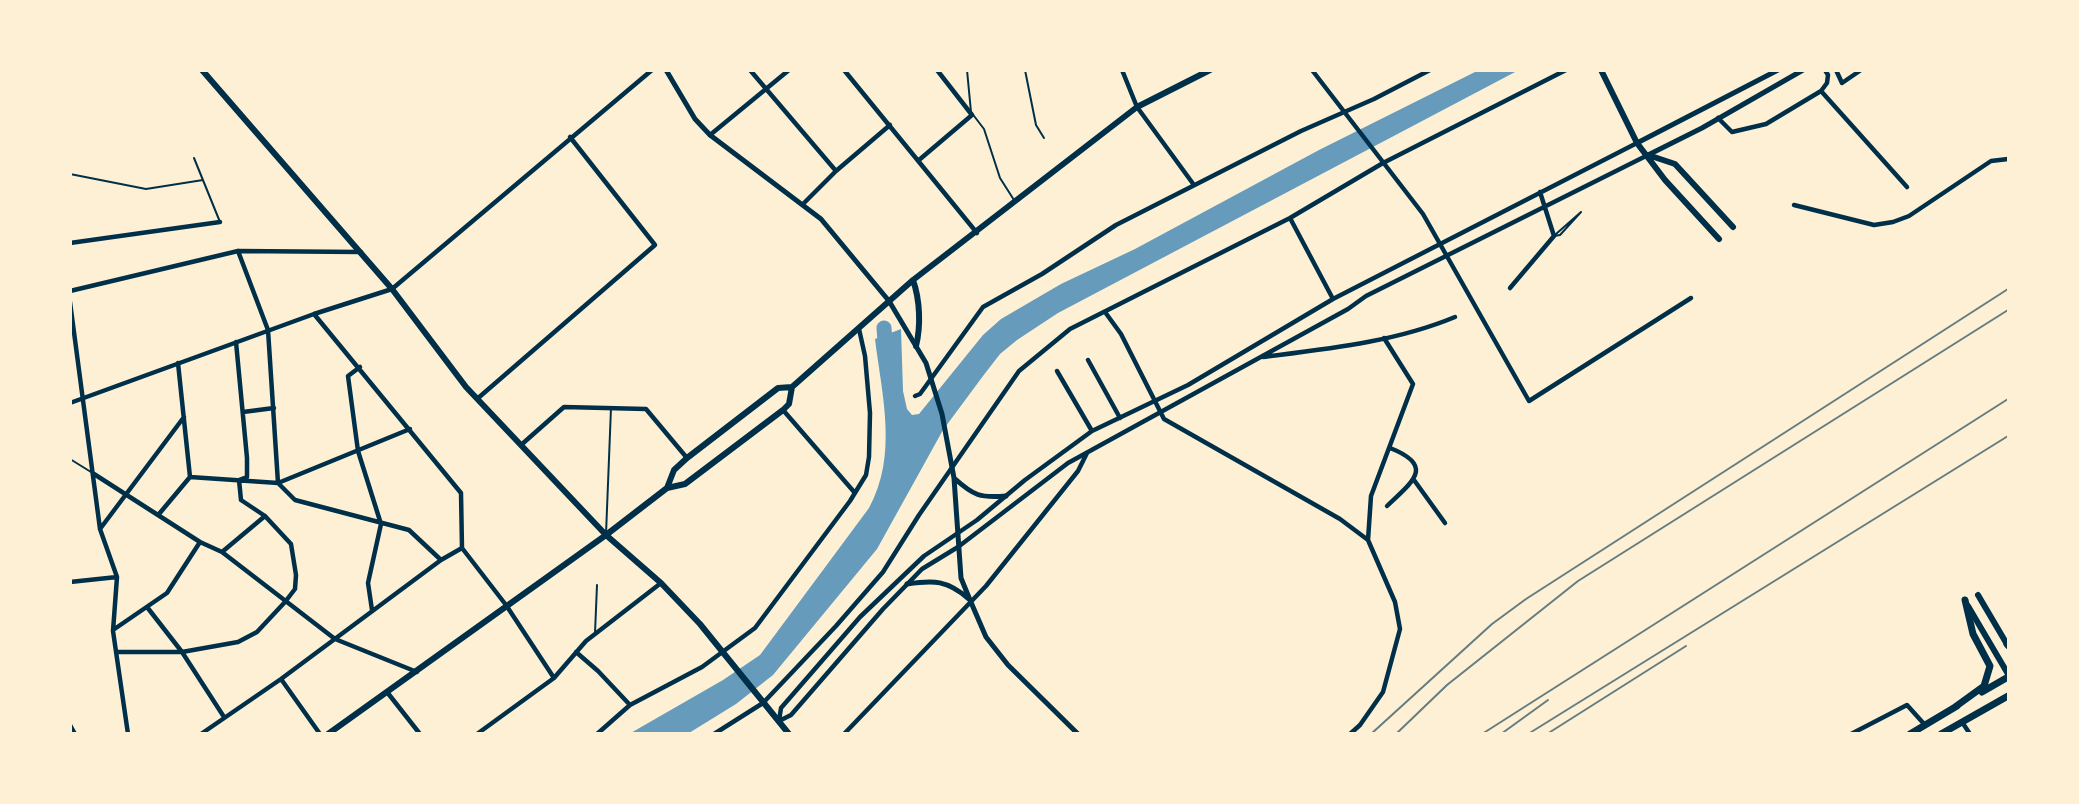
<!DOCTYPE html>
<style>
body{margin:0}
#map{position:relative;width:2079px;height:804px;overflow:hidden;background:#fdf0d5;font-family:Merriweather,serif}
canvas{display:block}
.frame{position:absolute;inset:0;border:72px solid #fdf0d5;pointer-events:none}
</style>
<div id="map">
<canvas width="2079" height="804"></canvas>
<div class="frame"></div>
</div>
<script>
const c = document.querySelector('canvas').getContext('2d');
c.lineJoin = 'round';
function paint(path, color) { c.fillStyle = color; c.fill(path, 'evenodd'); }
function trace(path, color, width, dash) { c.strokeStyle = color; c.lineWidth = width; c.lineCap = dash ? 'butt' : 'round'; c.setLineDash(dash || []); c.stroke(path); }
paint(new Path2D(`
 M1477 71H1517L1058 313 1017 340 1000 354 983 376 943 430 877 549 773 675 736 704 689 733 629 734 723 680 760 655 869 508C898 455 882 396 875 339L901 329 903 391 907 409 912 415 919 414 983 335 1001 319 1061 284 1135 249 1319 150Z`), '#669bbc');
trace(new Path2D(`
 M884 328 886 355`), '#669bbc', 15);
trace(new Path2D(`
 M967 70 971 112 984 129 1000 178 1014 200
 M1025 70 1036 125 1044 138
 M194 158 220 222
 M70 174 146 189 203 180
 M1556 234 1581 212
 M1554 236 1560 235 1581 212
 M70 459 91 472
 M606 534 611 408
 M595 633 597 585`), '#003049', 2);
trace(new Path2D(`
 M750 70 836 171
 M844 70 977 233
 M1122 70 1137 107 1194 185
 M1312 70 1423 214 1529 401 1691 298
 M1836 70 1842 83 1861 70
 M1821 91 1907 187
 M1718 118 1732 132 1766 124 1821 91 1827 83 1828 75 1825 70
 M710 135 789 70
 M919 160 972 115 937 70
 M803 204 836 171 890 125
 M1794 205 1874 225 1893 222 1909 216 1991 161 2008 159
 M1290 218 1333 299
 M70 243 220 222
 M238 251 268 330 278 483
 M1510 288 1554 236 1540 192
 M70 291 238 251 361 252
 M70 302 100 529 117 577 113 631 128 734
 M1105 312 1121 334 1164 419 1340 519 1368 540 1395 602 1400 629 1383 692 1360 725 1350 734
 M314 314 461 493 462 548 506 605 554 678
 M1263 357C1327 349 1395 342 1455 317
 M1088 360 1120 418
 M360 367 348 376 358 451 381 524 368 583 372 610
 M1057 371 1092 431
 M915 396 920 394 983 307 1042 274 1116 225 1301 131 1374 99 1430 70
 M477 399 655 245 570 137
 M70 403 314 314 392 289 652 70
 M783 410 855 493
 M243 412 274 408
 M521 445 564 407 646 409 687 458
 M94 474 200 542 222 552 335 639 417 672
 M190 477 278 483 295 500 409 530 441 560
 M1414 480 1445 523
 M278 483 410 429
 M1387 506C1412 482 1436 466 1390 448
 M159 514 190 477 178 363
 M100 529 184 417
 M1368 540 1371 496 1413 384 1384 338
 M222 552 265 516
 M70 582 117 577
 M147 607 182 652 224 717
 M113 630 167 593 200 542
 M118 652H182L238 642 257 632 285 602 295 589 296 575 291 544 265 516 241 500 239 480 247 477V458L236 342
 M576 652 598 671 630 705
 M281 679 320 734
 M387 692 420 734
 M779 721 781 708 860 617 924 556 977 520 1025 480 1092 431 1188 385 1333 299 1637 143
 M779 721 791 715 883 609 922 569 958 547 1068 463 1348 309 1366 296 1648 155
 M1962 722 1970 734
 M70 725 75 734
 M201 734 281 679 441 560 462 548
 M477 734 554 678 586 641 661 583
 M597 734 630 705 702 667 755 628 850 501 866 475 869 457 870 413 865 356 859 329
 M714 734 763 703 836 626 883 572 919 515 1019 371 1070 329 1290 218 1383 163 1566 70
 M844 734 986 586 1078 471 1087 453
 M1851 734 1907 705 1925 725`), '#003049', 4.5);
trace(new Path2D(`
 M666 70 695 119 710 135 821 219 889 301 926 363 942 414 954 478 961 578 970 600 986 637 1008 665 1078 734
 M1637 143 1778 70
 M1648 155 1702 128 1803 70
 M954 478C974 496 980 498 1006 496
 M907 584C934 580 947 580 969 599`), '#003049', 5);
trace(new Path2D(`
 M202 70 392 289 466 387 606 535 661 583 700 624 789 734
 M1601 70 1637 143 1665 180 1719 239
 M1648 155 1675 164 1733 227
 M913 280C920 300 921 326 916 346
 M667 488 674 470 687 458 778 388 792 387 913 280 1137 107 1210 70
 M1978 595 2008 646
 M1968 606 2008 674
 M328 734 606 535 667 488 685 484 783 410 789 404 792 387`), '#003049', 6);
trace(new Path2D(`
 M2007 644 2008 645
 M1982 692 2008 677
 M1955 707 1984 686 1990 666 1973 634 1965 600
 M1910 734 1957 706
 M1941 734 2008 696`), '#003049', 7);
trace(new Path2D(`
 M1371 734 1492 624 1526 599 2008 289
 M1396 734 1447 685 1578 581 2008 310
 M1482 734 2008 399
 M1501 734 1548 700
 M1528 734 2008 436
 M1547 734 1686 646`), '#657d81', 2);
</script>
